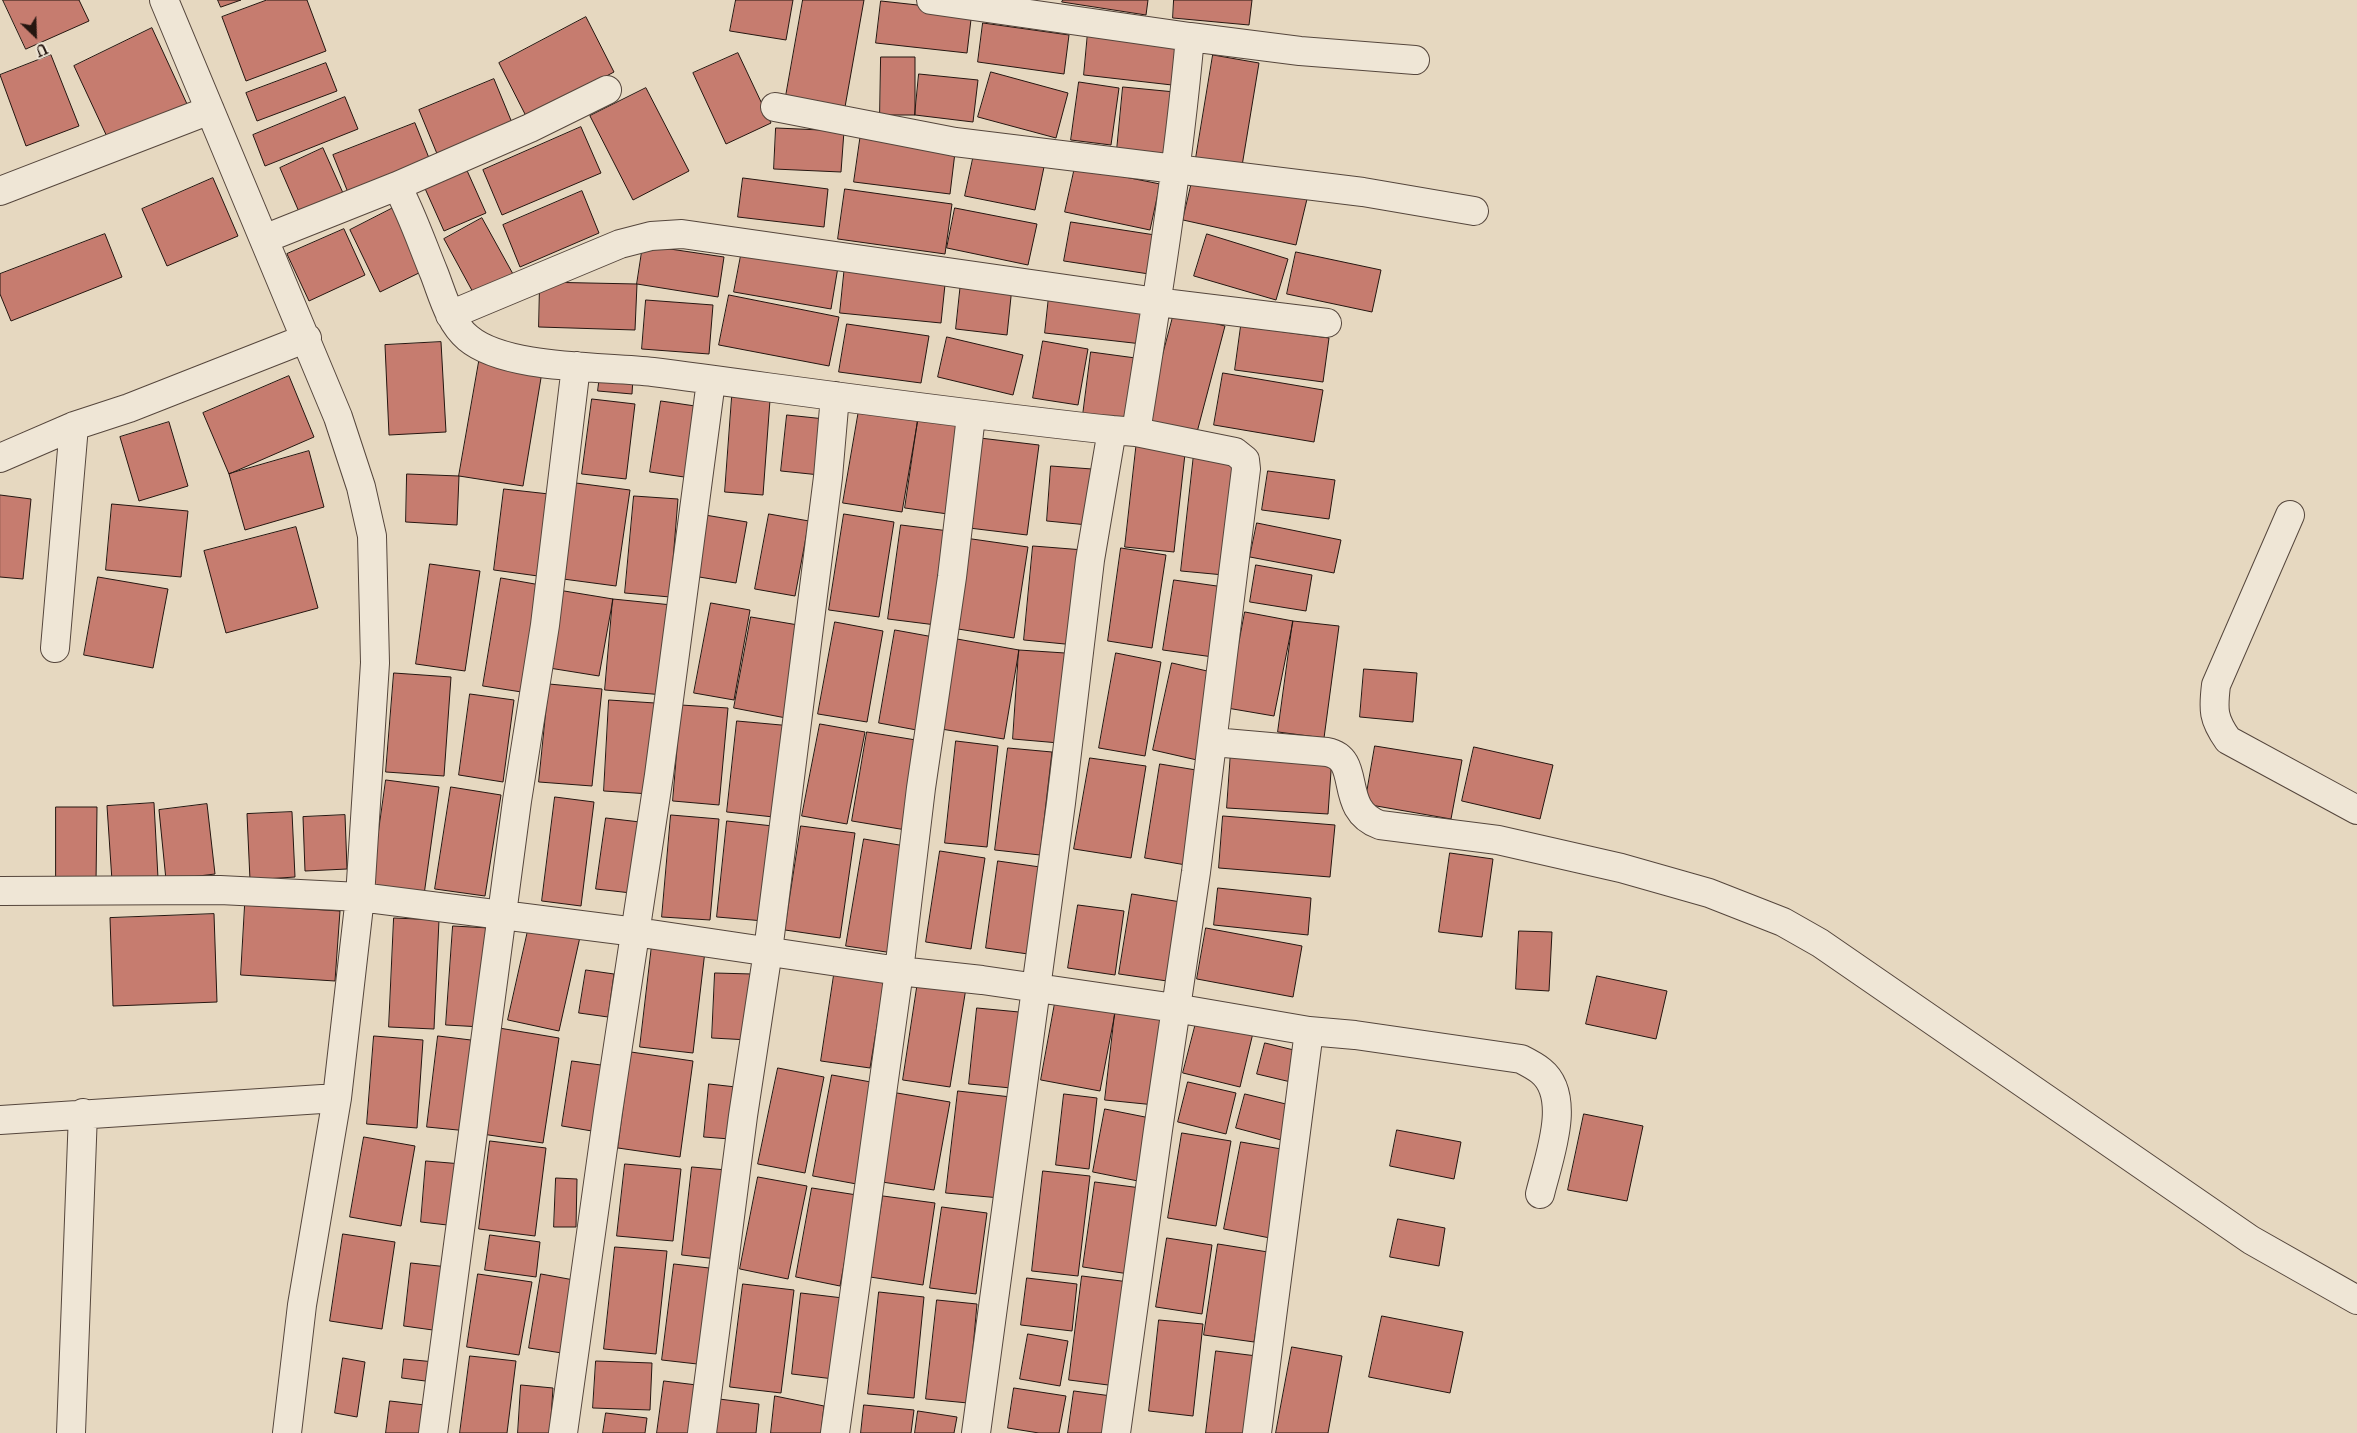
<!DOCTYPE html>
<style>
body{margin:0}
#map{position:relative;width:2357px;height:1433px;overflow:hidden;background:#e6d8c0;font-family:"IM FELL Great Primer",serif}
canvas{display:block}
.north{position:absolute;left:10px;top:10px;width:50px;height:50px;-webkit-text-stroke:4px #efe6d6;paint-order:stroke;rotate:156deg;font-size:14px;font-weight:700;line-height:20px;text-align:center;color:#251610}
.north::after{content:'';display:block;margin:auto;width:18px;height:22px;background:#251610;clip-path:polygon(50% 0,100% 100%,50% 72%,0 100%)}
</style>
<div id="map">
<canvas width="2357" height="1433"></canvas>
<div class="north">U</div>
</div>
<script>
const c = document.querySelector('canvas').getContext('2d');
c.lineJoin = 'round';
function paint(path, color) { c.fillStyle = color; c.fill(path, 'evenodd'); }
function trace(path, color, width, dash) { c.strokeStyle = color; c.lineWidth = width; c.lineCap = dash ? 'butt' : 'round'; c.setLineDash(dash || []); c.stroke(path); }
const building = new Path2D(`
 M3 0H79L89 21 26 49Z
 M218 0H241L221 7Z
 M267 0H307L326 51 246 81 222 17Z
 M736 0H793L786 40 730 31Z
 M803 0H864L845 107 786 96Z
 M1063 0H1148L1146 15 1062 2Z
 M1174 0H1252L1249 25 1173 18Z
 M881 1 972 11 967 53 876 43Z
 M586 17 614 72 527 118 499 63Z
 M983 23 1069 35 1064 74 978 62Z
 M152 28 187 104 109 141 74 66Z
 M1088 32 1177 41 1172 85 1084 75Z
 M738 53 771 123 726 144 693 73Z
 M51 55 79 126 26 146 0 75Z
 M1213 55 1259 63 1242 166 1196 158Z
 M881 57H915V115H880Z
 M326 63 337 91 257 121 246 93Z
 M991 72 1068 93 1056 138 978 117Z
 M919 74 978 80 973 122 915 115Z
 M494 79 515 130 440 161 419 110Z
 M1079 82 1119 88 1111 145 1071 140Z
 M1123 87 1175 92 1169 155 1117 150Z
 M646 88 689 171 633 200 590 116Z
 M345 97 358 129 265 166 253 135Z
 M415 123 433 168 351 200 333 155Z
 M581 127 601 173 502 215 483 170Z
 M776 128 844 131 841 172 774 169Z
 M861 133 956 144 950 194 854 182Z
 M323 148 347 202 303 221 280 168Z
 M974 154 1044 167 1035 210 965 196Z
 M465 166 486 213 444 231 423 184Z
 M1075 167 1160 184 1150 230 1065 212Z
 M1194 173 1307 199 1296 245 1183 220Z
 M213 178 238 236 167 266 142 209Z
 M743 178 828 189 824 227 738 217Z
 M845 189 952 204 945 254 838 239Z
 M582 191 599 233 520 267 503 225Z
 M395 207 425 270 380 292 350 230Z
 M955 208 1037 224 1028 265 947 248Z
 M482 218 513 274 475 296 444 239Z
 M1071 222 1155 235 1149 274 1064 261Z
 M344 229 365 275 309 301 287 254Z
 M105 234 122 277 11 321 0 294V274Z
 M1207 234 1288 259 1276 300 1194 276Z
 M643 245 724 257 718 297 637 284Z
 M743 245 839 261 831 309 734 292Z
 M1296 252 1381 270 1372 312 1287 294Z
 M845 265 946 275 941 323 840 313Z
 M540 282 637 284 635 330 539 327Z
 M961 282 1012 287 1007 335 956 329Z
 M729 295 839 317 829 366 719 345Z
 M1049 296 1147 307 1142 344 1045 333Z
 M646 300 713 305 709 354 642 349Z
 M1174 313 1225 326 1196 436 1145 423Z
 M847 324 929 336 921 383 839 372Z
 M1241 326 1329 338 1323 382 1235 370Z
 M947 337 1023 355 1013 395 938 377Z
 M1043 341 1088 349 1078 405 1033 398Z
 M441 342 446 432 389 435 385 345Z
 M1091 352 1143 359 1134 422 1083 415Z
 M480 356 543 366 523 486 459 476Z
 M1223 373 1323 390 1314 442 1214 425Z
 M600 375 633 377 632 394 598 391Z
 M289 376 314 437 229 474 203 413Z
 M732 397 770 400 763 495 725 492Z
 M592 399 635 404 626 479 582 474Z
 M661 401 702 407 691 478 650 472Z
 M860 404 919 413 902 512 843 503Z
 M919 413 969 420 955 515 905 508Z
 M787 415 825 419 820 475 781 471Z
 M169 422 188 486 139 501 120 437Z
 M980 438 1039 445 1027 535 969 528Z
 M1137 440 1186 445 1174 552 1125 547Z
 M309 451 324 507 245 530 229 474Z
 M1194 454 1237 458 1224 575 1181 571Z
 M1051 466 1092 469 1088 525 1047 521Z
 M1268 471 1335 480 1329 519 1262 510Z
 M407 474 459 476 457 525 406 522Z
 M576 483 630 490 616 586 563 579Z
 M504 489 549 494 538 576 494 570Z
 M0 495 31 499 23 579 0 577Z
 M634 496 678 499 670 597 625 593Z
 M112 504 188 511 181 577 106 570Z
 M769 514 809 521 795 596 755 589Z
 M844 514 894 522 879 617 829 610Z
 M705 515 747 522 736 583 693 576Z
 M1257 523 1341 540 1334 573 1250 557Z
 M901 525 957 532 944 626 888 619Z
 M296 527 318 608 226 633 204 551Z
 M965 538 1028 547 1014 638 952 628Z
 M1033 546 1084 550 1075 645 1024 640Z
 M1121 548 1166 555 1152 648 1108 641Z
 M430 564 480 571 465 671 416 664Z
 M1256 565 1312 575 1306 611 1250 602Z
 M98 577 168 589 153 668 84 655Z
 M501 578 546 586 528 693 483 686Z
 M1174 580 1224 587 1213 657 1163 650Z
 M558 590 613 599 599 676 543 667Z
 M613 599 672 605 664 695 605 690Z
 M711 603 750 610 734 700 694 693Z
 M1245 612 1293 621 1274 716 1227 708Z
 M751 617 804 626 786 718 734 708Z
 M1293 621 1339 626 1324 738 1278 732Z
 M835 622 883 631 867 722 818 714Z
 M895 630 939 638 922 731 879 723Z
 M957 639 1019 650 1004 739 941 729Z
 M1019 650 1065 653 1059 743 1013 739Z
 M1116 653 1161 662 1145 756 1099 748Z
 M1172 663 1216 673 1197 760 1153 750Z
 M1364 669 1417 673 1413 722 1360 717Z
 M394 673 451 677 444 776 386 772Z
 M549 684 602 689 592 786 539 782Z
 M470 694 514 700 503 782 459 775Z
 M609 700 655 703 650 794 604 791Z
 M681 705 728 708 719 805 673 801Z
 M737 721 792 726 783 818 727 812Z
 M820 724 865 732 847 824 802 816Z
 M867 732 922 741 906 830 852 821Z
 M956 741 998 746 987 847 945 843Z
 M1375 746 1462 760 1451 819 1365 804Z
 M1474 747 1553 765 1540 819 1462 801Z
 M1008 748 1052 752 1040 855 995 850Z
 M1231 751 1332 757 1328 814 1227 808Z
 M1090 758 1146 766 1131 858 1074 849Z
 M1160 764 1202 771 1186 865 1145 858Z
 M386 780 439 787 424 895 371 888Z
 M451 787 501 795 485 896 435 889Z
 M555 797 594 802 581 906 542 901Z
 M154 803 158 878 112 881 107 806Z
 M207 804 215 874 166 880 159 810Z
 M56 807H97L96 882 56 883Z
 M292 812 295 877 250 880 247 814Z
 M345 815 347 869 305 871 303 817Z
 M671 815 719 819 710 920 662 917Z
 M1223 816 1335 825 1330 877 1219 868Z
 M606 818 640 822 631 893 596 889Z
 M727 821 773 826 764 921 717 917Z
 M801 826 855 833 840 938 785 930Z
 M864 839 911 847 893 953 846 946Z
 M940 851 985 858 971 949 926 942Z
 M1450 853 1493 859 1482 937 1439 932Z
 M998 861 1040 867 1028 954 986 948Z
 M1218 888 1311 898 1308 935 1214 925Z
 M1132 894 1187 903 1174 982 1119 974Z
 M245 905 340 911 335 981 241 975Z
 M1078 905 1124 911 1115 975 1068 968Z
 M214 914 217 1002 113 1006 110 918Z
 M394 918 439 920 434 1029 389 1027Z
 M453 926 489 928 482 1027 446 1025Z
 M529 926 580 937 559 1031 508 1020Z
 M1206 928 1302 946 1293 997 1197 979Z
 M1519 931 1552 932 1549 991 1516 989Z
 M652 945 705 951 693 1053 640 1047Z
 M586 970 614 974 608 1017 579 1013Z
 M715 973 752 974 749 1040 712 1038Z
 M834 975 884 983 870 1068 821 1061Z
 M1597 976 1667 991 1656 1039 1586 1024Z
 M918 981 966 988 950 1087 903 1080Z
 M1055 1003 1115 1013 1100 1091 1041 1080Z
 M977 1008 1019 1012 1011 1088 969 1084Z
 M1115 1013 1165 1019 1155 1105 1105 1100Z
 M1197 1019 1253 1033 1240 1087 1183 1073Z
 M499 1028 559 1038 543 1143 482 1134Z
 M374 1036 423 1040 417 1128 367 1124Z
 M438 1036 479 1041 468 1131 427 1127Z
 M1265 1043 1302 1052 1295 1083 1257 1074Z
 M631 1052 693 1061 680 1157 618 1148Z
 M572 1061 608 1066 598 1132 562 1126Z
 M778 1068 824 1077 805 1173 758 1164Z
 M832 1075 882 1084 862 1185 813 1176Z
 M1188 1082 1236 1093 1226 1134 1178 1122Z
 M709 1084 736 1087 730 1139 704 1137Z
 M958 1091 1011 1097 1000 1198 946 1193Z
 M897 1093 950 1102 934 1190 882 1182Z
 M1064 1094 1097 1098 1089 1169 1056 1165Z
 M1245 1094 1294 1106 1285 1141 1236 1128Z
 M1105 1109 1155 1119 1143 1182 1093 1172Z
 M1584 1114 1643 1126 1627 1201 1568 1190Z
 M1397 1130 1461 1142 1454 1179 1390 1166Z
 M1182 1133 1231 1141 1216 1226 1168 1218Z
 M364 1137 415 1146 401 1226 350 1217Z
 M490 1141 546 1148 535 1236 479 1229Z
 M1241 1142 1287 1150 1270 1238 1224 1229Z
 M426 1161 462 1164 456 1226 421 1222Z
 M625 1164 681 1169 673 1241 617 1236Z
 M692 1167 727 1170 717 1259 682 1255Z
 M1043 1171 1090 1176 1078 1276 1032 1271Z
 M758 1177 807 1186 788 1279 740 1269Z
 M556 1178 577 1179 576 1227H554Z
 M1095 1182 1141 1188 1129 1274 1083 1267Z
 M812 1188 857 1195 840 1286 796 1277Z
 M883 1196 935 1203 923 1285 870 1277Z
 M942 1207 987 1213 976 1294 930 1288Z
 M1398 1219 1445 1228 1439 1266 1390 1257Z
 M343 1234 395 1242 382 1329 330 1321Z
 M490 1235 540 1242 536 1277 485 1270Z
 M1167 1238 1212 1245 1202 1314 1156 1307Z
 M1218 1244 1268 1252 1254 1342 1204 1335Z
 M615 1247 667 1251 656 1354 604 1349Z
 M411 1263 448 1267 440 1331 404 1326Z
 M674 1264 718 1269 706 1365 662 1360Z
 M478 1274 532 1282 519 1355 467 1347Z
 M541 1274 574 1280 562 1353 529 1348Z
 M1082 1276 1129 1282 1116 1386 1069 1380Z
 M1027 1278 1077 1284 1072 1331 1021 1325Z
 M743 1284 794 1290 781 1393 730 1387Z
 M879 1292 924 1297 914 1398 868 1394Z
 M801 1293 843 1298 834 1379 792 1374Z
 M937 1300 977 1304 968 1403 926 1399Z
 M1382 1316 1463 1332 1450 1393 1369 1377Z
 M1159 1320 1203 1324 1193 1416 1149 1411Z
 M1028 1334 1068 1341 1060 1386 1020 1379Z
 M1292 1347 1342 1356 1328 1433H1276Z
 M1216 1351 1257 1356 1247 1433H1206Z
 M470 1356 516 1361 507 1433H460Z
 M343 1358 365 1362 357 1417 335 1413Z
 M404 1359 435 1362 433 1382 402 1378Z
 M596 1361 652 1363 650 1410 593 1408Z
 M664 1381 705 1386 698 1433H657Z
 M521 1385 553 1388 550 1433H518Z
 M1014 1388 1066 1396 1059 1433H1039L1008 1428Z
 M1074 1391 1119 1397 1114 1433H1068Z
 M775 1396 824 1406 821 1433H771Z
 M711 1398 759 1404 756 1433H707Z
 M390 1401 425 1405 421 1433H386Z
 M864 1405 914 1410 911 1433H861Z
 M918 1411 957 1417 954 1433H915Z
 M606 1413 647 1418 645 1433H603Z`);
paint(building, '#c67c6f');
trace(building, '#251610', 1);
const minor = new Path2D(`
 M164 0 338 417 361 487 372 536 375 663 360 897 337 1098 302 1305 287 1433
 M931 0 1190 37C1178 170 1157 301 1136 432
 M1190 37 1300 51 1415 60
 M775 107 955 142 1363 192 1474 211
 M397 186 530 128 607 90
 M0 191 210 110
 M264 239 397 186C412 214 422 244 434 273 443 296 449 322 468 338 506 370 603 366 653 372 806 392 959 414 1112 430
 M450 315 620 244 651 236 682 234 1157 302 1327 323
 M0 458 74 426 129 408 307 338
 M2290 515 2216 685C2213 710 2213 719 2228 740L2357 810
 M55 648 74 426
 M1213 742 1327 752C1364 759 1336 809 1380 825L1498 840 1621 868 1709 893 1783 922 1820 943 2251 1240 2357 1300
 M0 891 220 890 360 897 636 932 899 971 982 980 1175 1008 1309 1031 1257 1433
 M1309 1031 1355 1035 1521 1059C1527 1062 1535 1066 1541 1071 1573 1097 1548 1160 1540 1194
 M0 1120 337 1098
 M71 1433 83 1113
 M433 1433 517 801 545 625 576 366
 M563 1433 608 1112 659 775 711 381
 M702 1433 743 1116 768 951 828 477 835 396
 M835 1433 899 971 921 788 952 577 971 416
 M976 1433 1061 803 1090 560 1112 430 1136 432 1235 452 1245 460 1246 469 1196 872 1158 1130 1116 1433`);
trace(minor, '#55463c', 30);
trace(minor, '#efe6d6', 28);
</script>
